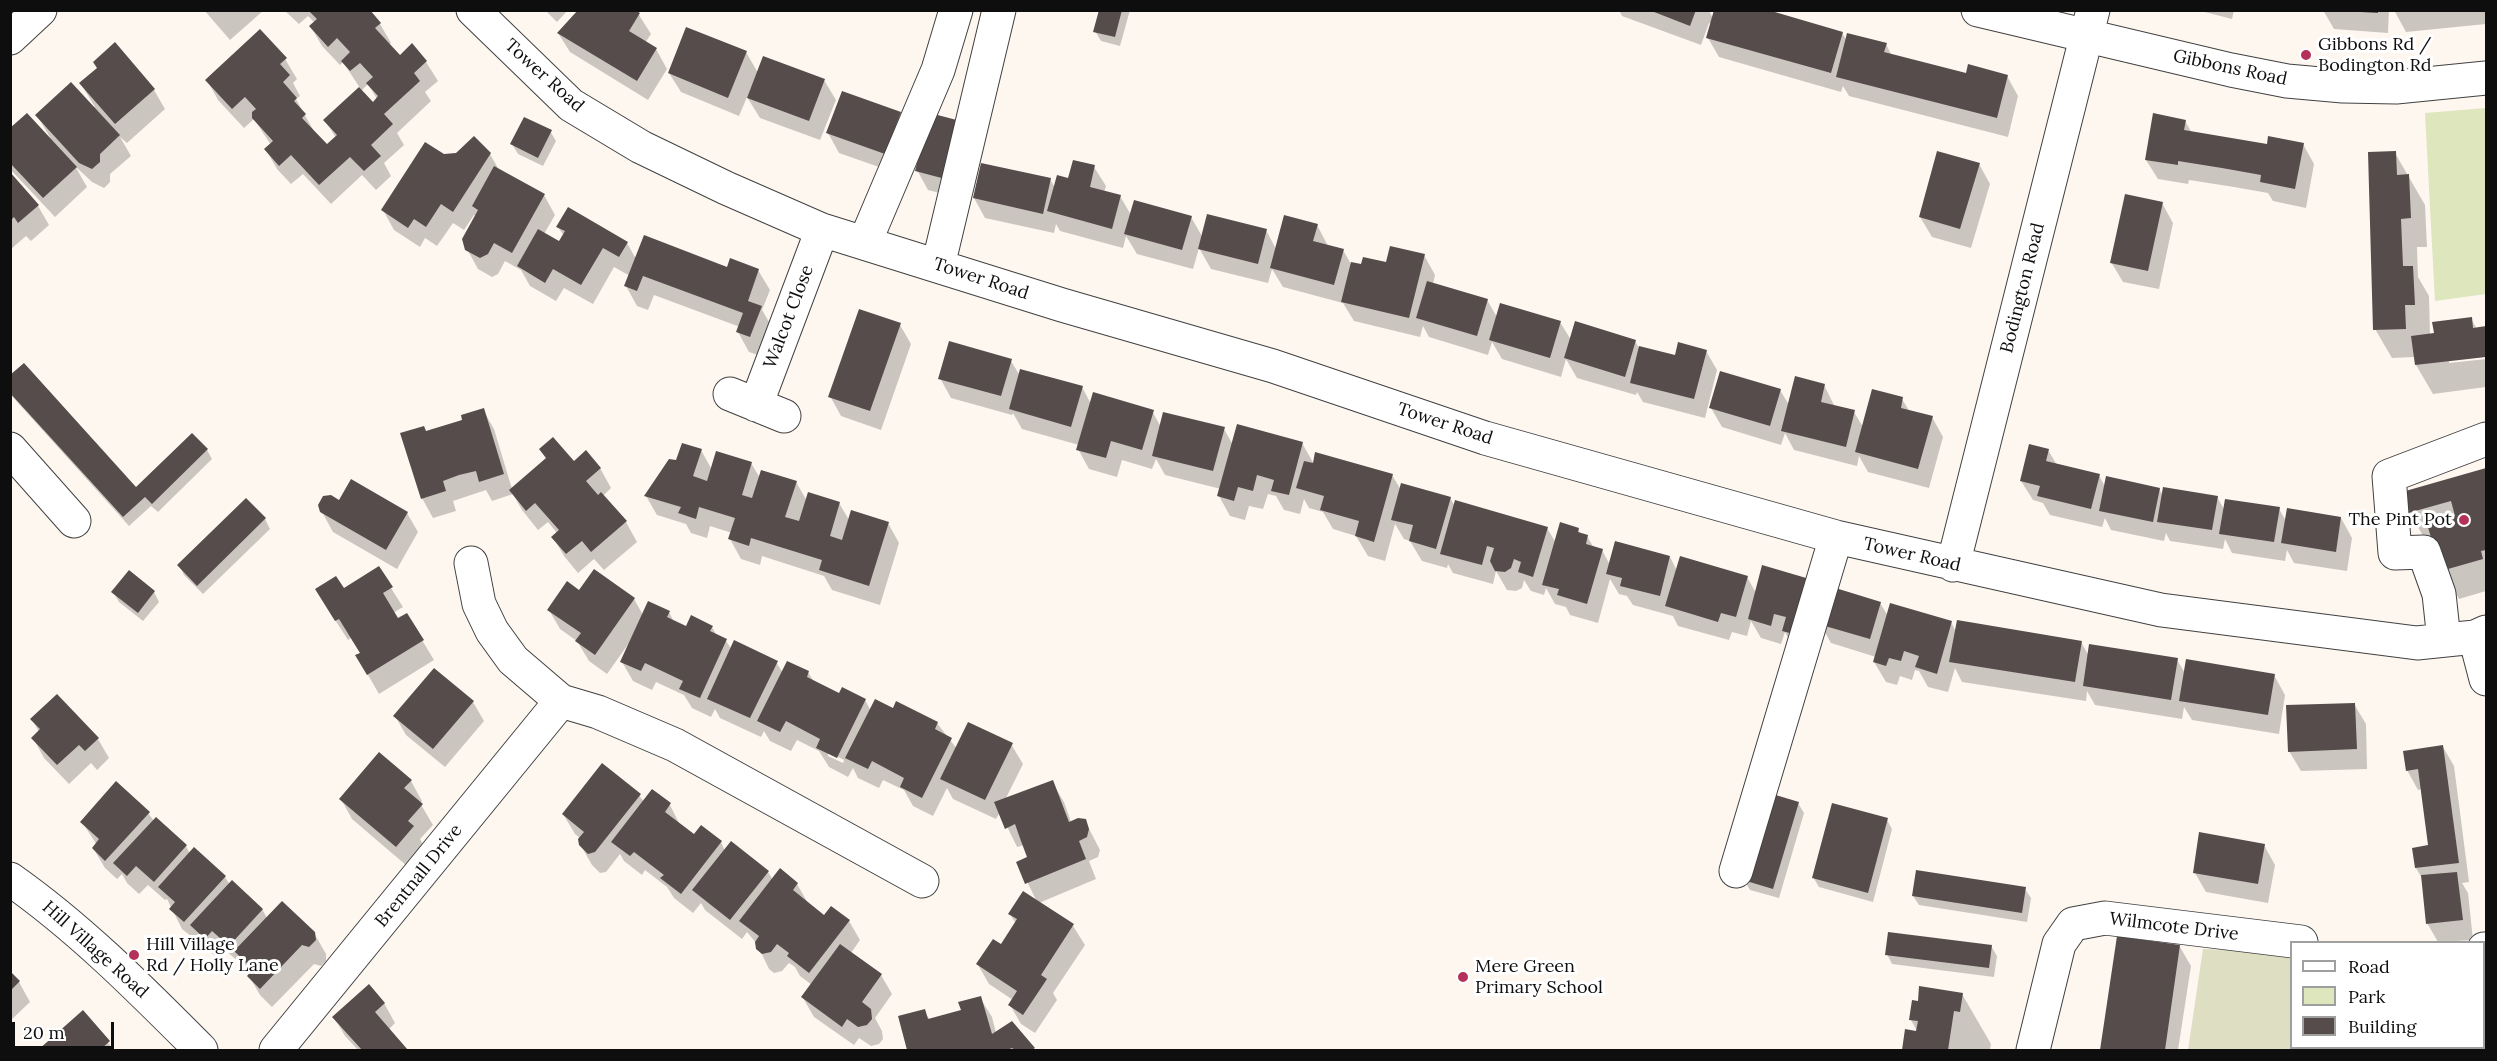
<!DOCTYPE html>
<style>
body{margin:0}
#map{position:relative;width:2497px;height:1061px;overflow:hidden;background:#fef7f0;font-family:Lora,serif}
canvas{display:block}
.frame{position:absolute;inset:0;border:12px solid #0e0e0e;pointer-events:none}
.legend{position:absolute;left:2290px;top:941px;width:195px;height:108px;box-sizing:border-box;background:#fff;border:2px solid #9f9f9f;margin:0;padding:8px 10px;list-style:none;font-size:18px;color:#0e0e0e}
.legend li{display:flex;align-items:center;gap:12px;height:30px}
.legend b{width:30px;border:2px solid #9f9f9f}
.scale{position:absolute;left:12px;top:1022px;width:102px;height:27px;box-sizing:border-box;border:3px solid #0e0e0e;border-top:0;padding-left:8px;font-size:18px;line-height:21px;white-space:nowrap;color:#0e0e0e;-webkit-text-stroke:4px #fff;paint-order:stroke}
</style>
<div id="map">
<canvas width="2497" height="1061"></canvas>
<div class="frame"></div>
<ul class="legend">
<li><b style="height:8px;background:#fff"></b>Road</li>
<li><b style="height:16px;background:#dde6bc"></b>Park</li>
<li><b style="height:16px;background:#564c4b"></b>Building</li>
</ul>
<div class="scale">20 m</div>
</div>
<script>
const c = document.querySelector('canvas').getContext('2d');
c.lineJoin = 'round';
function paint(path, color) { c.fillStyle = color; c.fill(path, 'evenodd'); }
function trace(path, color, width, dash) { c.strokeStyle = color; c.lineWidth = width; c.lineCap = dash ? 'butt' : 'round'; c.setLineDash(dash || []); c.stroke(path); }
function write(font, color, halo, rows, align = 'center') {
  c.font = font + ' Lora,serif'; c.lineWidth = 6; c.setLineDash([]); c.textBaseline = 'middle'; c.strokeStyle = halo; c.fillStyle = color; for (const [text, x, y, turn = 0] of rows) {
    c.save(); c.translate(x, y); c.rotate((+turn || 0) * Math.PI / 180); c.textAlign = isNaN(turn) ? turn : align; if (halo) c.strokeText(text, 0, 0); c.fillText(text, 0, 0); c.restore();
  }
}
paint(new Path2D(`
 M2486 108V294L2435 301 2425 113Z`), '#dde6bc');
paint(new Path2D(`
 M2203 949 2291 952 2292 1048H2484V961H2486V1050H2188Z`), '#dddec2');
paint(new Path2D(`
 M204 10H264L230 40Z
 M284 10H367L380 24 391 43 389 45 399 57 412 46 426 62 438 81 425 92 431 101 397 133 404 145 384 163 391 176 376 190 362 175 331 204 303 174 291 184 277 169 266 150 271 145 254 119 244 128 218 100 207 80 285 59 297 79 293 83 300 96 296 99 316 135 326 147 336 138 325 120 360 88 343 62 340 65 322 46 311 27 315 23 308 16 299 24ZM368 84 377 99 372 104 361 91Z
 M545 10H568L557 22Z
 M633 10 639 15 651 34 645 43 656 49 667 69 648 100 570 52 558 33Z
 M1101 10H1130L1120 46 1101 41 1095 31Z
 M1619 10H1709L1713 19 1842 33 1847 41 1886 44 1892 56 1967 75 2007 76 2018 96 2008 137 1849 96 1843 86 1841 92 1719 57 1708 38 1712 24 1709 23 1701 45 1622 16Z
 M2197 10H2234L2232 19Z
 M2323 10H2389L2388 33 2334 29Z
 M2394 10H2486V24L2406 32Z
 M115 44 154 90 165 109 127 143 120 137 131 156 110 174V182L104 188 92 182 75 166 87 187 55 217 10 169V130L51 139 37 115 95 107 81 84 98 69Z
 M746 52 758 73 824 80 836 100 820 140 760 118 747 97 739 116 681 92 669 73Z
 M900 113 911 133 896 173 839 153 828 133Z
 M931 115 964 199 928 190 917 170Z
 M2185 121 2192 133 2268 146 2303 144 2314 164 2306 208 2273 201 2268 193 2234 187 2189 180 2188 184 2158 179 2146 160Z
 M550 131 556 141 543 166 518 154 512 144Z
 M2395 153 2425 205 2427 247H2417L2418 277 2429 296 2430 335 2471 319 2477 329 2486 328V356L2449 360V363L2486 359V387L2433 394 2416 365 2415 357 2392 358 2375 329Z
 M490 154 499 170 544 195 555 215 544 234 560 243 564 236 558 227 627 243 636 259 758 270 770 290 762 310 772 327 761 356 749 352 738 332 740 327 654 295 648 310 637 306 626 286 630 276 614 267 593 304 564 288 556 301 530 286 521 270 505 261 498 274 492 277 478 269 467 249 476 216 474 215 464 230 453 223 437 246 425 238 420 247 394 230 383 210 443 155Z
 M1979 164 1990 184 1971 248 1932 237 1920 217Z
 M1094 167 1106 186 1104 192 1120 196 1131 215 1191 217 1203 238 1266 230 1276 249 1317 225 1328 246 1343 250 1351 264 1363 266 1387 264 1424 255 1435 275 1433 284 1487 300 1497 317 1560 322 1571 340 1635 341 1639 348 1676 357 1706 351 1717 370 1705 418 1643 402 1637 392 1636 395 1577 378 1566 359 1561 377 1502 359 1492 342 1488 355 1429 337 1423 326 1420 337 1354 321 1343 303 1283 287 1272 269 1268 283 1211 269 1199 248 1193 269 1137 254 1126 236 1123 248 1060 231 1056 224 1054 233 985 218 974 198 1050 179 1055 188Z
 M10 174 38 206 49 225 31 241 26 236 10 250Z
 M2162 203 2173 223 2159 289 2123 282 2111 262Z
 M900 325 911 344 881 430 841 416 830 396Z
 M1011 361 1020 376 1082 387 1091 404 1152 411 1161 427 1224 429 1233 445 1302 443 1314 464 1392 475 1401 490 1450 498 1455 506 1547 528 1556 543 1578 529 1581 535 1587 536 1594 548 1602 550 1610 565 1670 557 1677 571 1747 577 1756 593 1880 603 1888 616 1951 622 1956 632 2081 642 2089 656 2177 660 2185 673 2274 675 2285 695 2279 734 2192 720 2184 707 2182 719 2095 705 2087 691 2086 701 1962 682 1955 668 1948 692 1928 687 1919 671 1915 670 1912 680 1900 676 1897 685 1886 682 1874 662 1876 657 1831 643 1818 620 1795 651 1785 632 1781 644 1761 638 1751 621 1747 636 1732 632 1729 640 1678 626 1673 616 1633 605 1627 596 1619 594 1610 579 1598 623 1570 615 1566 607 1555 604 1546 588 1544 595 1531 591 1524 580 1522 588 1516 591 1507 590 1496 571 1493 584 1453 573 1448 564 1447 568 1422 561 1410 541 1404 539 1395 524 1385 561 1368 556 1356 536 1333 529 1323 512 1309 508 1304 499 1300 514 1284 510 1276 496 1268 494 1263 509 1249 506 1245 520 1230 516 1219 496 1221 489 1165 475 1156 459 1152 469 1122 460 1117 477 1089 469 1078 449 1079 445 1022 429 1013 413 1012 415 951 398 940 378Z
 M10 377 136 489 207 450 212 459 158 512 151 506 129 526 10 394Z
 M1824 385 1835 407 1854 412 1863 427 1902 399 1910 412 1932 417 1943 437 1929 488 1868 472 1859 456 1857 466 1794 450 1785 433 1781 445 1722 427 1711 408 1780 390 1789 405Z
 M483 410 494 429 512 489 547 460 541 449 574 463 600 468 611 488 603 496 626 522 637 542 604 570 594 559 578 573 564 556 553 537 557 533 548 522 538 530 522 510 513 494 492 501 486 490 453 501 456 511 433 518 422 498 426 433 464 421Z
 M701 450 712 470 751 463 760 478 796 482 807 501 839 503 849 520 888 523 899 543 880 605 832 590 824 576 762 556 760 565 741 559 730 539 732 533 710 526 707 538 691 533 686 524 657 515 646 496 677 461Z
 M2048 450 2057 465 2099 475 2105 487 2159 489 2163 496 2217 497 2225 511 2279 509 2286 521 2341 518 2352 538 2347 571 2294 563 2287 550 2285 561 2232 553 2225 539 2223 549 2170 541 2166 533 2164 541 2111 530 2105 518 2102 527 2050 515 2043 503 2033 500 2021 481Z
 M2486 470V591L2459 599 2410 513 2404 494Z
 M246 500 265 519 270 529 203 594 184 575 179 565Z
 M340 502 407 513 418 532 397 569 333 532 322 512Z
 M391 588 403 607 393 613 398 620 422 640 434 660 379 694 357 656 361 654 351 638 348 640 328 609Z
 M113 592H154L159 602 143 621 119 602Z
 M580 592 634 599 643 615 669 612 674 622 687 628 712 627 717 636 726 641 732 650 776 662 783 673 808 672 814 682 840 695 843 689 865 700 871 711 893 710 937 723 957 749 1011 744 1023 764 1005 800 1052 782 1064 802 1071 822 1085 821 1100 850 1098 857 1089 861 1096 879 1039 903 1073 926 1085 945 1053 993 1057 1000 1035 1033 1021 1024 1010 1005 1013 1000 989 984 978 965 1001 946 1016 924 1010 914 1037 902 1018 863 1029 858 1024 845 1017 847 1000 812 996 819 953 799 947 788 933 816 913 806 904 790 883 780 879 788 858 778 853 768 848 777 829 767 819 751 797 740 791 751 770 741 764 731 761 737 720 718 715 709 711 717 692 708 684 695 656 682 652 690 633 681 622 662 629 643 607 674 589 661 577 641 560 629 549 610ZM828 752 844 760 843 763 828 756Z
 M473 702 484 721 445 767 406 735 395 716Z
 M2354 704 2366 724 2367 769 2301 771 2289 751Z
 M32 719 98 739 109 758 97 770 91 763 69 784 44 758 33 738 39 732Z
 M2443 747 2454 766 2469 882 2462 883 2468 893 2473 940 2438 942 2427 923 2423 880 2416 868 2430 847 2422 789 2418 790 2407 770Z
 M379 754 411 781 422 801 420 803 433 825 420 839 424 847 407 866 352 819 341 799Z
 M652 791 670 805 680 825 695 836 721 842 725 851 731 843 768 872 773 880 797 884 809 905 825 917 849 921 860 940 851 953 881 975 892 994 875 1018 882 1031 883 1039 879 1044 871 1046 859 1038 854 1045 814 1017 803 998 812 985 800 976 795 967 789 963 782 971 774 973 769 969 757 944 747 932 742 939 705 910 701 903 693 913 674 898 667 887 645 870 642 875 624 861 620 854 606 872 600 873 592 865 580 844V838L575 834 563 814 639 795 644 802Z
 M1798 803 1804 813 1779 898 1750 890 1744 880Z
 M148 813 154 821 186 846 190 854 225 877 230 885 262 909 267 918 314 933 326 954V961L321 966 314 964 272 1007 260 995 249 976 251 974 243 962 241 964 224 949 217 958 203 945 199 937 196 940 182 929 167 899 165 900 148 885 139 894 127 883 122 874 117 879 105 868 93 848 97 845 82 822Z
 M1887 820 1892 829 1873 902 1819 887 1813 877Z
 M2264 845 2275 865 2268 903 2206 892 2195 873Z
 M2025 889 2031 898 2027 922 1919 905 1913 896Z
 M2118 938 2180 947 2191 966 2178 1050H2101Z
 M1991 946 1997 956 1994 977 1892 964 1887 954Z
 M10 974 19 982 30 1002 10 1021Z
 M1962 994 1991 1044 1990 1050H1904L1907 1031 1918 1033 1911 1020Z
 M980 998 992 1017 996 1033 1011 1023 1035 1050H908L899 1017 924 1011 930 1020 962 1011Z
 M384 1003 395 1023 388 1030 406 1050H358L345 1036 334 1017Z
 M82 1012 114 1050H40Z`), '#0003');
paint(new Path2D(`
 M308 10H370L381 23 375 28 400 55 412 43 427 61 414 73 420 81 384 114 393 124 371 145 381 156 364 171 350 157 319 185 291 155 279 166 264 149 273 141 252 118V112L256 109 245 97 232 109 205 80 260 29 287 58 280 64 290 75 283 82 297 98 294 101 306 114 302 118 327 144 337 135 323 120 359 87 373 102 378 96 366 83 373 77 360 63 350 71 341 61 350 52 337 38 328 47 309 26 317 19Z
 M578 10H635L640 13 629 31 657 48 637 81 557 33Z
 M1099 10H1122L1115 37 1093 32Z
 M1649 10H1696L1690 26Z
 M1714 10H1768L1843 32 1831 73 1706 38Z
 M2361 10H2378V13L2361 12Z
 M686 27 747 51 728 98 668 73Z
 M1847 33 1887 43 1884 52 1966 73 1968 64 2008 75 1997 118 1836 77Z
 M115 42 155 89 115 124 79 83 97 68 93 62Z
 M763 56 825 79 809 121 747 98Z
 M71 82 120 135 100 154V162L92 169 79 163 35 115Z
 M842 91 901 112 885 154 826 133Z
 M27 113 77 167 43 198 10 163V128Z
 M930 113 968 123 953 181 915 171Z
 M2153 113 2186 120 2184 130 2267 144 2268 136 2304 143 2295 189 2260 182 2261 175 2222 168 2178 161V165L2145 160Z
 M524 117 552 130 538 158 510 144Z
 M474 136 491 153 453 212 441 204 426 227 414 219 408 228 381 210 425 142 444 154 456 153Z
 M1937 151 1980 163 1960 229 1919 217Z
 M2396 151 2397 175 2409 174 2411 218 2401 219 2403 266H2413L2415 305H2405L2406 329 2373 330 2368 152Z
 M1073 160 1095 165 1090 187 1121 195 1112 229 1047 211 1057 175 1068 178Z
 M981 163 1051 178 1043 214 973 198Z
 M494 166 545 194 512 253 494 243 488 254 480 258 465 250 462 239 478 210 472 206Z
 M10 172 39 205 18 223 14 217 10 221Z
 M2125 194 2163 202 2148 271 2110 263Z
 M1134 200 1192 216 1182 250 1124 234Z
 M568 207 628 242 619 257 603 248 581 285 553 269 545 283 517 266 538 229 559 241 565 231 556 227Z
 M1207 214 1267 229 1258 264 1198 249Z
 M1284 215 1318 224 1313 241 1344 249 1334 285 1270 268Z
 M644 235 727 267 730 258 759 269 748 301 762 306 750 337 736 332 743 313 643 276 637 291 624 286Z
 M1390 246 1425 254 1409 318 1341 302 1351 262 1361 264 1363 257 1386 262Z
 M1427 281 1488 299 1477 336 1416 318Z
 M1500 303 1561 321 1550 358 1489 340Z
 M859 309 901 323 870 411 828 397Z
 M2472 317 2473 328 2486 326V357L2415 365 2411 336 2434 333 2432 322Z
 M1575 321 1636 340 1625 377 1564 358Z
 M949 341 1012 359 1001 396 938 379Z
 M1678 342 1707 350 1694 399 1630 383 1639 346 1675 355Z
 M24 363 136 487 192 433 208 449 152 504 145 497 123 517 10 393V375Z
 M1020 369 1083 386 1071 427 1009 409Z
 M1720 371 1781 389 1770 426 1709 408Z
 M1795 376 1825 384 1821 402 1855 410 1846 447 1781 431Z
 M1872 389 1903 397 1901 408 1933 416 1918 469 1855 452Z
 M1093 392 1154 410 1142 450 1111 441 1106 458 1076 450Z
 M484 408 504 474 479 482 476 471 459 475 443 481 446 491 421 499 400 433 424 426 426 431 462 420 461 415Z
 M1163 412 1225 427 1213 471 1152 456Z
 M1237 424 1303 442 1289 495 1271 491 1274 480 1257 475 1253 491 1238 487 1234 501 1217 496Z
 M553 437 574 461 586 450 601 468 586 481 598 495 601 492 627 521 591 552 582 541 566 554 551 537 559 530 535 503 526 511 509 490 546 458 539 449Z
 M682 443 702 449 693 476 707 481 716 451 752 462 742 495 752 498 761 470 797 481 785 517 799 521 808 492 840 502 830 536 842 540 851 510 889 522 869 586 819 570 822 560 751 538 749 546 728 539 735 518 699 507 696 519 678 513 681 507 644 496 669 459 676 460Z
 M2029 444 2049 449 2046 461 2100 474 2091 509 2037 496 2040 486 2020 481Z
 M1315 452 1393 474 1374 542 1355 536 1359 521 1320 510 1324 496 1296 488 1304 461 1313 463Z
 M2486 468V550L2481 551 2483 559 2441 571 2427 524 2455 516 2451 501 2408 513 2402 492Z
 M2106 476 2160 488 2153 522 2099 511Z
 M351 479 408 512 386 550 320 512 318 505 323 496 331 495 339 500Z
 M1401 483 1451 497 1436 549 1409 541 1413 525 1391 520Z
 M2163 487 2218 496 2212 530 2157 522Z
 M246 498 266 518 197 586 177 565Z
 M2225 499 2280 507 2274 542 2219 534Z
 M1455 500 1548 527 1533 577 1518 572 1521 562 1514 559 1511 568 1505 572 1495 571 1490 561 1494 548 1487 546 1482 565 1440 554Z
 M2287 508 2341 517 2336 552 2281 543Z
 M1560 522 1579 528 1578 532 1588 535 1586 544 1603 549 1587 604 1557 595 1559 589 1542 585Z
 M1615 541 1670 556 1660 596 1620 586 1622 578 1606 574Z
 M1680 556 1748 576 1736 617 1721 613 1718 622 1665 606Z
 M1762 565 1813 580 1797 635 1782 631 1786 617 1774 614 1771 626 1748 619Z
 M379 566 393 587 383 593 398 618 407 613 424 640 367 675 355 655 360 653 339 619 335 621 315 589 336 576 344 588Z
 M594 569 635 598 595 655 575 641 581 633 547 610 567 581 579 590Z
 M129 570 155 591 138 613 111 592Z
 M1829 586 1881 602 1870 639 1818 624Z
 M648 601 670 611 667 617 686 626 691 615 713 626 710 631 727 639 700 698 679 689 683 681 645 663 641 671 620 662Z
 M1890 603 1952 621 1937 674 1915 667 1919 656 1904 651 1901 661 1889 658 1886 666 1873 662Z
 M1957 620 2082 641 2075 682 1949 662Z
 M734 640 778 661 750 718 707 699Z
 M2089 644 2178 658 2171 700 2083 686Z
 M2186 659 2275 674 2268 715 2179 701Z
 M787 661 809 671 807 677 839 693 842 687 866 699 837 758 816 748 820 739 786 721 780 732 757 721Z
 M434 668 474 701 433 749 393 716Z
 M57 694 99 738 85 751 79 745 57 765 31 738 40 729 30 719Z
 M875 699 893 708 896 701 938 722 935 729 952 738 922 798 900 787 904 778 872 761 868 769 845 758Z
 M2355 703 2357 749 2288 752 2286 705Z
 M968 722 1013 743 985 800 940 779Z
 M2443 745 2459 863 2415 868 2412 848 2428 845 2418 769 2406 771 2403 751Z
 M379 752 412 780 404 788 423 804 408 821 414 826 396 847 339 799Z
 M602 763 641 794 595 852 588 854 579 845 578 839 584 832 562 814Z
 M1053 780 1069 822 1078 818 1086 819 1089 829 1087 837 1079 841 1086 859 1025 884 1016 862 1027 857 1021 841 1015 824 1005 829 994 802Z
 M116 781 150 812 105 861 92 848 99 839 80 822Z
 M652 789 671 803 665 812 694 834 701 825 722 841 681 894 660 878 664 875 634 852 630 856 611 842Z
 M1769 793 1799 802 1773 889 1743 880Z
 M1832 803 1888 818 1868 893 1812 878Z
 M156 817 187 845 154 882 136 866 127 876 113 863Z
 M2199 832 2265 844 2258 884 2193 873Z
 M731 841 769 871 730 920 692 890Z
 M194 847 226 876 184 922 169 909 175 902 158 887Z
 M780 868 798 883 793 890 824 915 831 906 850 920 809 973 787 956 789 953 777 944 771 952 762 954 756 949 755 942 759 936 739 921Z
 M1916 870 2026 887 2022 913 1912 896Z
 M2457 872 2463 920 2426 924 2421 875Z
 M232 880 263 909 229 946 212 931 205 939 190 925Z
 M1023 891 1074 924 1041 975 1047 979 1023 1015 1008 1005 1017 991 976 964 993 939 1001 944 1017 919 1008 914Z
 M282 901 315 932 316 940 309 947 302 945 260 989 247 976 253 969 234 951Z
 M1888 932 1992 945 1989 968 1885 955Z
 M2117 936 2180 945 2165 1050H2100Z
 M840 944 882 974 862 1002 871 1009 872 1019 867 1025 858 1027 847 1019 842 1027 801 997Z
 M10 971 20 981 10 991Z
 M369 984 385 1003 375 1012 408 1050H362L332 1017Z
 M1919 986 1963 993 1960 1012 1954 1011 1948 1050H1902L1905 1029 1916 1031 1918 1021 1909 1020 1912 1000 1918 1001Z
 M981 996 992 1034 1012 1021 1035 1048 1032 1050H1015L1012 1048 1007 1050H907L898 1016 925 1009 928 1019 961 1010 958 1002Z
 M83 1010 110 1041 100 1050H38Z`), '#564c4b');
const minor = new Path2D(`
 M473 10 571 105 641 147 726 188 822 230 1062 305 1273 366 1485 438 1836 537 2161 610 2417 643 2475 637 2486 632
 M1978 10 2231 70 2287 81 2343 86 2396 87 2486 78
 M10 38 40 10
 M865 242 938 70 956 10
 M938 266 999 10
 M730 394 784 416
 M756 405 822 230
 M10 449 74 521
 M471 563 479 604 492 631 513 660 561 701 598 712 675 745 922 881
 M1953 565 2093 10
 M2475 637 2486 679
 M2444 640 2439 594 2424 552 2395 553 2389 476 2486 439
 M1736 871 1836 537
 M10 879C81 929 141 990 201 1050
 M2484 949H2486
 M276 1050 561 701
 M2033 1050 2059 944 2073 924 2105 918 2301 942`);
trace(minor, '#414141', 35);
trace(minor, '#fff', 33);
for (const [x, y, r, color] of [
 [2306,55,6,"#b3315a"],
 [2464,520,6,"#b3315a"],
 [134,955,6,"#b3315a"],
 [1463,977,6,"#b3315a"]
]) { const dot = new Path2D(); dot.arc(x, y, r, 0, 2 * Math.PI); c.fillStyle = color; c.fill(dot); trace(dot, '#fff', 2); }
write('18px', '#0e0e0e', '#fff', [
 ["Gibbons Rd /",2318,45],
 ["Bodington Rd",2318,66],
 ["The Pint Pot",2452,520,"right"],
 ["Hill Village",146,945],
 ["Rd / Holly Lane",146,966],
 ["Mere Green",1475,967],
 ["Primary School",1475,988]
], 'left');
write('18px', '#0e0e0e', '#fff', [
 ["Gibbons Road",2230,68,12],
 ["Tower Road",544,76,42],
 ["Tower Road",981,279,18],
 ["Bodington Road",2023,288,-76],
 ["Walcot Close",789,317,-69],
 ["Tower Road",1445,424,18],
 ["Tower Road",1912,555,13],
 ["Brentnall Drive",419,876,-51],
 ["Wilmcote Drive",2174,927,7],
 ["Hill Village Road",95,950,42]
]);
</script>
